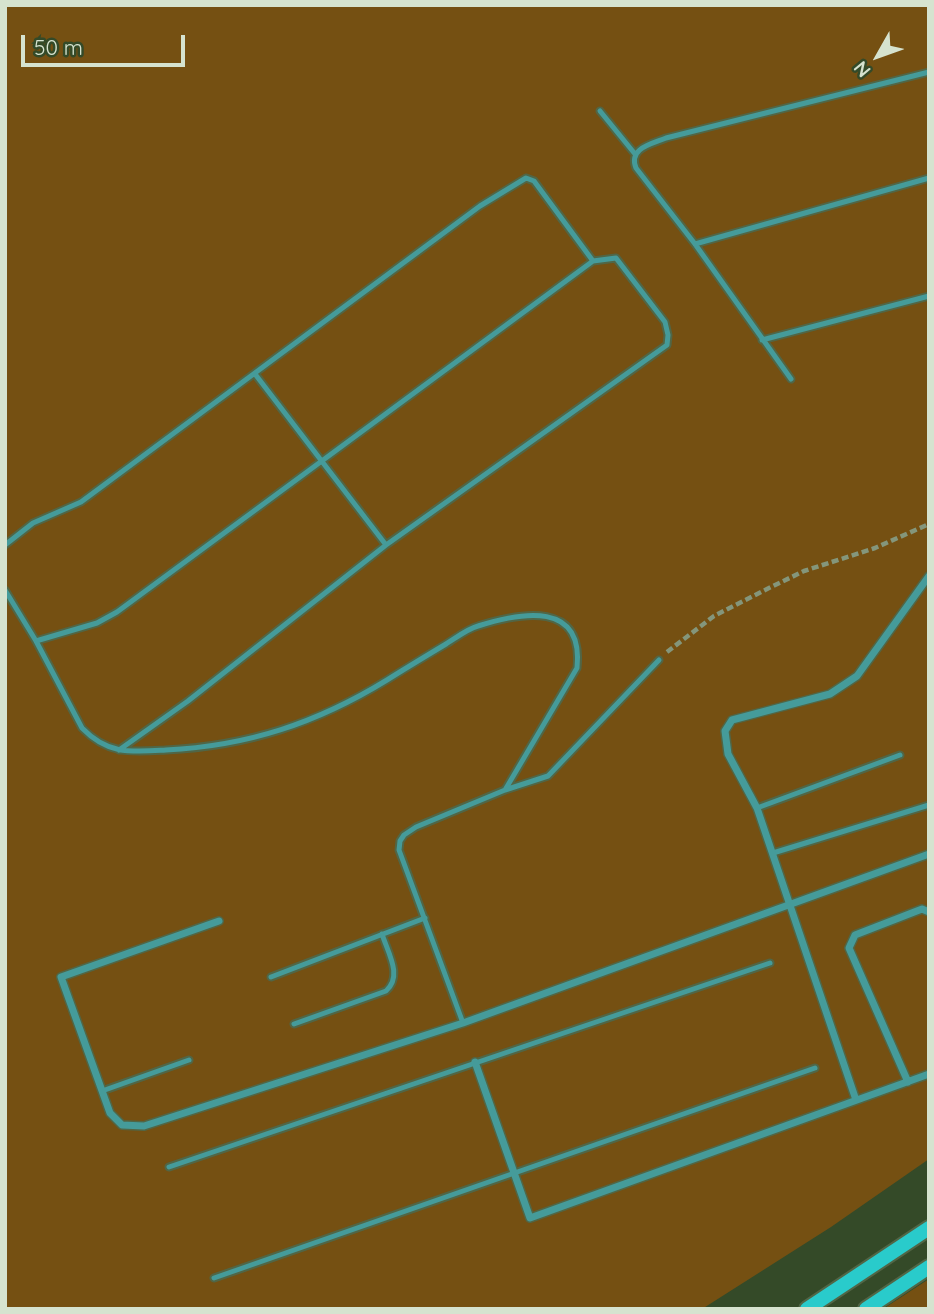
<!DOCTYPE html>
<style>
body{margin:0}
#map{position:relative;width:934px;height:1314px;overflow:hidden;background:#344a28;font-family:Quicksand,sans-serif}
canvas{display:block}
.frame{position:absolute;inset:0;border:7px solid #d6e3cf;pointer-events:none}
.north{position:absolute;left:843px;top:21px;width:70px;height:70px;-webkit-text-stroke:5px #344a28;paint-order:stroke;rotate:230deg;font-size:19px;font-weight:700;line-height:28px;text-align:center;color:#d6e3cf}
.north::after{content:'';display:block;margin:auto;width:24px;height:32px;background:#d6e3cf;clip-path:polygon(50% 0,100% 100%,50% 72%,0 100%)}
.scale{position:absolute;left:21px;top:35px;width:164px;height:32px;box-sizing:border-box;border:4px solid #d6e3cf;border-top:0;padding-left:9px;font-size:21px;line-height:24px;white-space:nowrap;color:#d6e3cf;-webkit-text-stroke:5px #344a28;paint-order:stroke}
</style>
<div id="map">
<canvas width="934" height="1314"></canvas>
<div class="frame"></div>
<div class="north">N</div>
<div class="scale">50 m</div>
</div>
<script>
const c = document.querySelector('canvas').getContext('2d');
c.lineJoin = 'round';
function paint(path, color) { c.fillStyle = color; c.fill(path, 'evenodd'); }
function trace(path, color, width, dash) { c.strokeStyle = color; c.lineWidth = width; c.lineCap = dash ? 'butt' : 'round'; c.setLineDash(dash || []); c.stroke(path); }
paint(new Path2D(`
 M5 5H929V1159L831 1227 702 1309H5Z
 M929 1279V1309H883Z`), '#755012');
const service = new Path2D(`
 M600 111 635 154
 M695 244 929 178
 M762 340 929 296
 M255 374 386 545
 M791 379 695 244 636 168C628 148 652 144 666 138L929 72
 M5 545 33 523 81 502 480 206 526 178 534 181 593 261 117 612 97 623 36 641
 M5 590 36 641 82 728C108 755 131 752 166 750 248 746 317 723 387 680 406 668 426 656 446 644 456 638 467 629 478 626 522 612 584 601 577 668L505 790
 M119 750 188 701 386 545 667 345 668 335 665 322 616 258 593 261
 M757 808 900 755
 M773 853 929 805
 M271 977 425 918
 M463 1023 399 850 400 841 404 835 416 827 505 790 548 776 659 660
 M294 1024 386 991C403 976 388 953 382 934
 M102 1091 189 1060
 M169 1167 770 963
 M214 1278 815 1068`);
const minor = new Path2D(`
 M219 921 61 977 110 1113 122 1125 144 1126 463 1023 929 854
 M475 1062 530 1218 929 1074
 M908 1082 849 948 855 935 922 909 929 912
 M856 1100 757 808 728 754 725 731 732 720 830 694 857 676 929 576`);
const secondary = new Path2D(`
 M807 1309 929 1228
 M866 1309 929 1267`);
trace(service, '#516646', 9);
trace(minor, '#516646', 10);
trace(secondary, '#516646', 18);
trace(new Path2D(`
 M667 652 714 616 767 589 804 571 875 548 929 524`), '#84967b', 4.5, [7, 3.5]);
trace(service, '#459b9a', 5);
trace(minor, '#459b9a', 7);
trace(secondary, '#29cbcb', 14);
</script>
